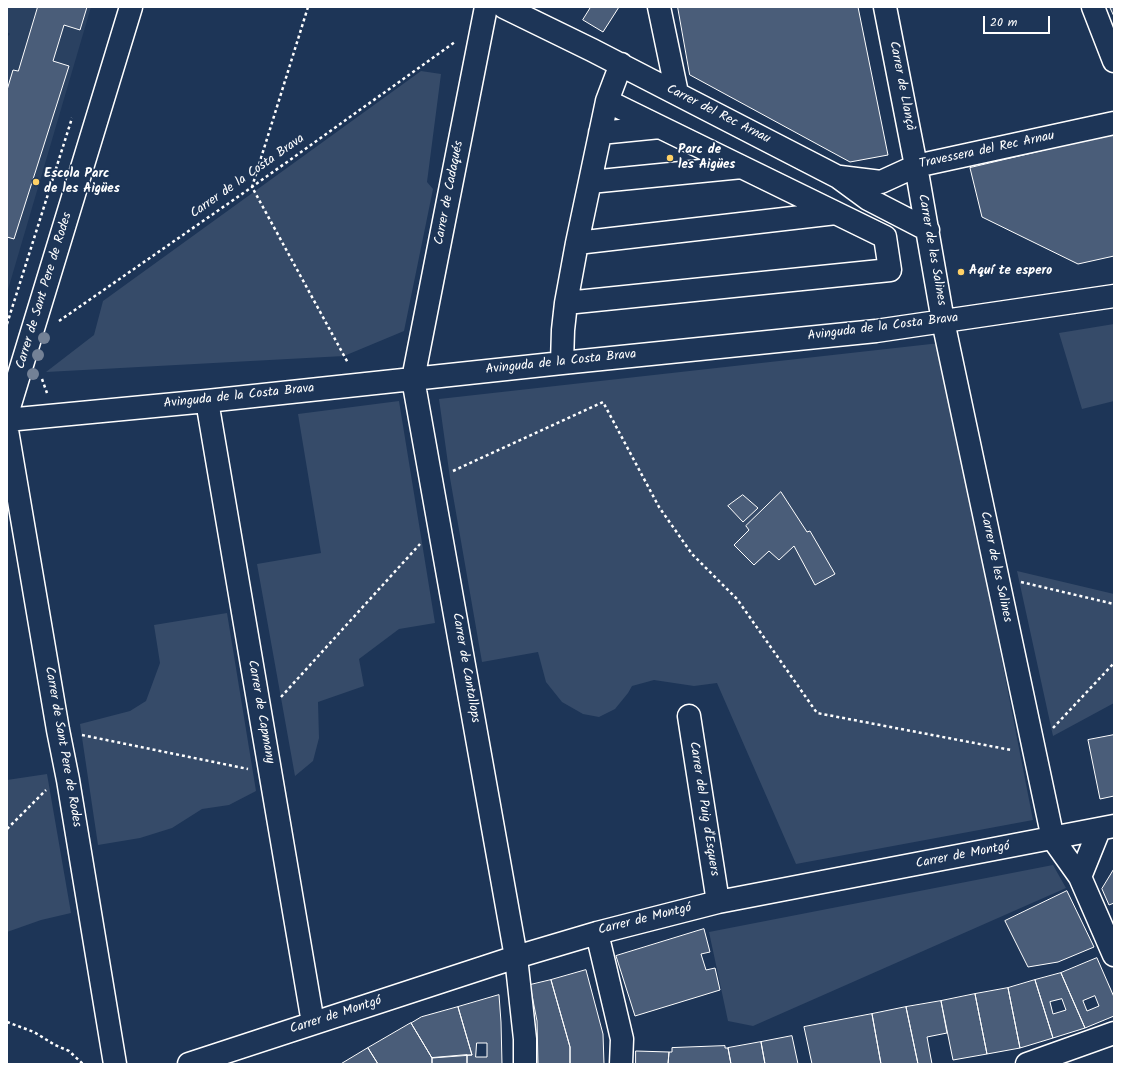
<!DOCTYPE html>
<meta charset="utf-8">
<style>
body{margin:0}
#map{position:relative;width:1121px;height:1071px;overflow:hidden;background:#1d3557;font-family:Kalam,sans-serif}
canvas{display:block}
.frame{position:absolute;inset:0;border:8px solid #fff;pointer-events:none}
.scale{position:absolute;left:983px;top:16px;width:67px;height:18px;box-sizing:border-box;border:2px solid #fff;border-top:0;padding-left:5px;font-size:12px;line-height:14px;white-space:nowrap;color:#fff;-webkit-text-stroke:3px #1d3557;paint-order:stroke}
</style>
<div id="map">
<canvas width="1121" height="1071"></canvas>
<div class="frame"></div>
<div class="scale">20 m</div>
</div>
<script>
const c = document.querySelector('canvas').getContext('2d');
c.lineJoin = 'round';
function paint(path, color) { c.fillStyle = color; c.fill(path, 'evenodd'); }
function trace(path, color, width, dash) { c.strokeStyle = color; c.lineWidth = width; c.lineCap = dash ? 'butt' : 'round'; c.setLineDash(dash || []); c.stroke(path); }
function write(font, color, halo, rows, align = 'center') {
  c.font = font + ' Kalam,sans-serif'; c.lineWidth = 3.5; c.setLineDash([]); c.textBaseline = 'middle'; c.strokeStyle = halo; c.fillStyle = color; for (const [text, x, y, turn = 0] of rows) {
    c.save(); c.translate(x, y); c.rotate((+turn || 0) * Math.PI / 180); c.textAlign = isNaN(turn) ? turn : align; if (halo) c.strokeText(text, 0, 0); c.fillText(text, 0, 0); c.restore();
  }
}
paint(new Path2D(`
 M7 7H38L18 71 7 90V37L10 34 7 32Z
 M87 7H91L7 293V237L14 239 69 66 53 61 64 25 80 30Z`), '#2a4161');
paint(new Path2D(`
 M421 71 441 74 427 182 433 189 404 331 344 356 46 372 94 335 103 301Z
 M1114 324V401L1082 409 1059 333Z
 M940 343 1033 820 796 864 717 683 694 686 654 680 632 686 628 693 615 709 599 717 583 714 562 702 546 682 538 652 482 662 450 478 439 399Z
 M399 401 435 623 399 629 359 659 364 686 318 702 319 738 313 761 295 776 257 564 321 553 298 414Z
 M1017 571 1114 594V703L1053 736Z
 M227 613 256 791 229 805 202 809 172 828 140 838 98 845 80 724 130 711 146 701 160 663 154 625Z
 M47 774 71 913 41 920 7 932V780Z
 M1053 865 1066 888 753 1026 728 1021 709 932Z`), '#364b69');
const building = new Path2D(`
 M38 7H87L80 30 64 25 53 61 69 66 14 239 7 237V90L13 70 18 71Z
 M591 7H619L603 32 583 20Z
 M678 7H858L888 155 850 162 690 75Z
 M1110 7H1114V16Z
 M1114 134V256L1078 264 982 217 970 168Z
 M781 492 807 532 810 531 835 574 815 585 794 546 779 560 769 551 754 565 734 545 749 530 746 526Z
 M743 495 758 508 743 522 728 506Z
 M1114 735V796L1100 799 1088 740Z
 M1114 869V903L1109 905 1102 889Z
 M1067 891 1094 947 1058 962 1028 967 1005 921Z
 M704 929 710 952 701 954 706 970 715 968 720 990 635 1016 616 956Z
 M1097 958 1114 997V1016L1085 1028 1061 973ZM1095 996 1099 1006 1087 1011 1083 1001Z
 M586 970 603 1034 604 1064H570V1047L551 980Z
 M1061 973 1085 1028 1053 1038 1035 980ZM1062 999 1066 1010 1053 1014 1050 1002Z
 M551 980 570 1047V1064H538L537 1021 530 985Z
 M1035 980 1053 1038 1020 1048 1008 988Z
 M1008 988 1020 1048 987 1054 975 994Z
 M975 994 987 1054 953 1060 941 1001Z
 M499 995 501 1022 502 1064H467V1055H472L458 1007ZM477 1043H487V1057H476Z
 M941 1001 947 1033 927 1037 932 1064H918L906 1007Z
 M458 1007 472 1055 432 1058 411 1023 421 1017Z
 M906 1007 918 1064H881L872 1014Z
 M872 1014 881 1064H812L804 1027Z
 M411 1023 432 1058V1064H378L368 1048Z
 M792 1036 798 1064H765L761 1042Z
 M761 1042 765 1064H731L728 1048Z
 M725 1046V1048H728L731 1064H668L669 1052H672V1048Z
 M368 1048 378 1064H341Z
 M636 1051 669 1052 668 1064H636Z
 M467 1055V1064H432V1058Z`);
paint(building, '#4a5d79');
trace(building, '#fff', 1);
const minor = new Path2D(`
 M486 7 413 379 516 957 525 1039V1064
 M504 7 592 50 838 177 868 199 928 230
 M659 7 677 93
 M885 7 916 166 943 321 1053 839 1080 877 1114 955
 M1093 7 1114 61
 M607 101 621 64
 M840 177 881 182 916 166 1114 123
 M590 182 742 167
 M577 243 836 213
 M566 303 890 270 885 237 660 127
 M562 363 563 330 566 303 577 243 607 101 660 127 600 133
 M207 401 313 1023
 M7 414 131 7
 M7 420 207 401 562 363 876 331 1114 296
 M7 430 58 730 68 780 115 1064
 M689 716 718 902
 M1080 877 1099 830
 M597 933 622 1039 621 1064
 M189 1064 516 957 597 933 718 902 1114 826
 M1027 1064 1114 1033`);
trace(minor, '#fff', 25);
trace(new Path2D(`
 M308 7 252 187 348 363
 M59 321 252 187 455 42
 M7 324 72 118
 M42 379 47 393
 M453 471 603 402 659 507 692 554 737 599 817 713 1011 750
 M1021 582 1114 604
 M281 697 420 544
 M1053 728 1114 663
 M82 735 248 769
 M7 829 46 790
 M7 1022 34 1032 55 1045 69 1051 83 1064`), '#fff', 2.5, [3, 3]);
trace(minor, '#1d3557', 22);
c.fillStyle = '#738196';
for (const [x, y] of [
 [44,338],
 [38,355],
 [33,374]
]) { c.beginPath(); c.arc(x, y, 6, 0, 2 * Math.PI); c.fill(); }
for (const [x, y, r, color] of [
 [670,158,4,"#ffd166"],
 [36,182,4,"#ffd166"],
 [961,272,4,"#ffd166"]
]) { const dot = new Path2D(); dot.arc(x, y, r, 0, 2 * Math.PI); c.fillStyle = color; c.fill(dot); trace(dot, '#1d3557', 1.5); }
write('13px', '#fff', '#1d3557', [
 ["Carrer de Llançà",901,86,79],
 ["Carrer del Rec Arnau",718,115,27],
 ["Travessera del Rec Arnau",987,151,-12],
 ["Carrer de la Costa Brava",248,177,-35],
 ["Carrer de Cadaqués",450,193,-79],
 ["Carrer de les Salines",931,250,80],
 ["Carrer de Sant Pere de Rodes",45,291,-73],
 ["Avinguda de la Costa Brava",883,328,-7],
 ["Avinguda de la Costa Brava",561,363,-6],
 ["Avinguda de la Costa Brava",239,397,-6],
 ["Carrer de les Salines",995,567,78],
 ["Carrer de Cantallops",465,668,80],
 ["Carrer de Capmany",260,712,80],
 ["Carrer de Sant Pere de Rodes",62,747,80],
 ["Carrer del Puig d'Esquers",703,809,81],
 ["Carrer de Montgó",963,856,-11],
 ["Carrer de Montgó",645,920,-14],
 ["Carrer de Montgó",336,1016,-18]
]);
write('bold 13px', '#fff', '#1d3557', [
 ["Parc de",678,151],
 ["les Aigües",678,166],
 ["Escola Parc",44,175],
 ["de les Aigües",44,190],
 ["Aquí te espero",969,272]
], 'left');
</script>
